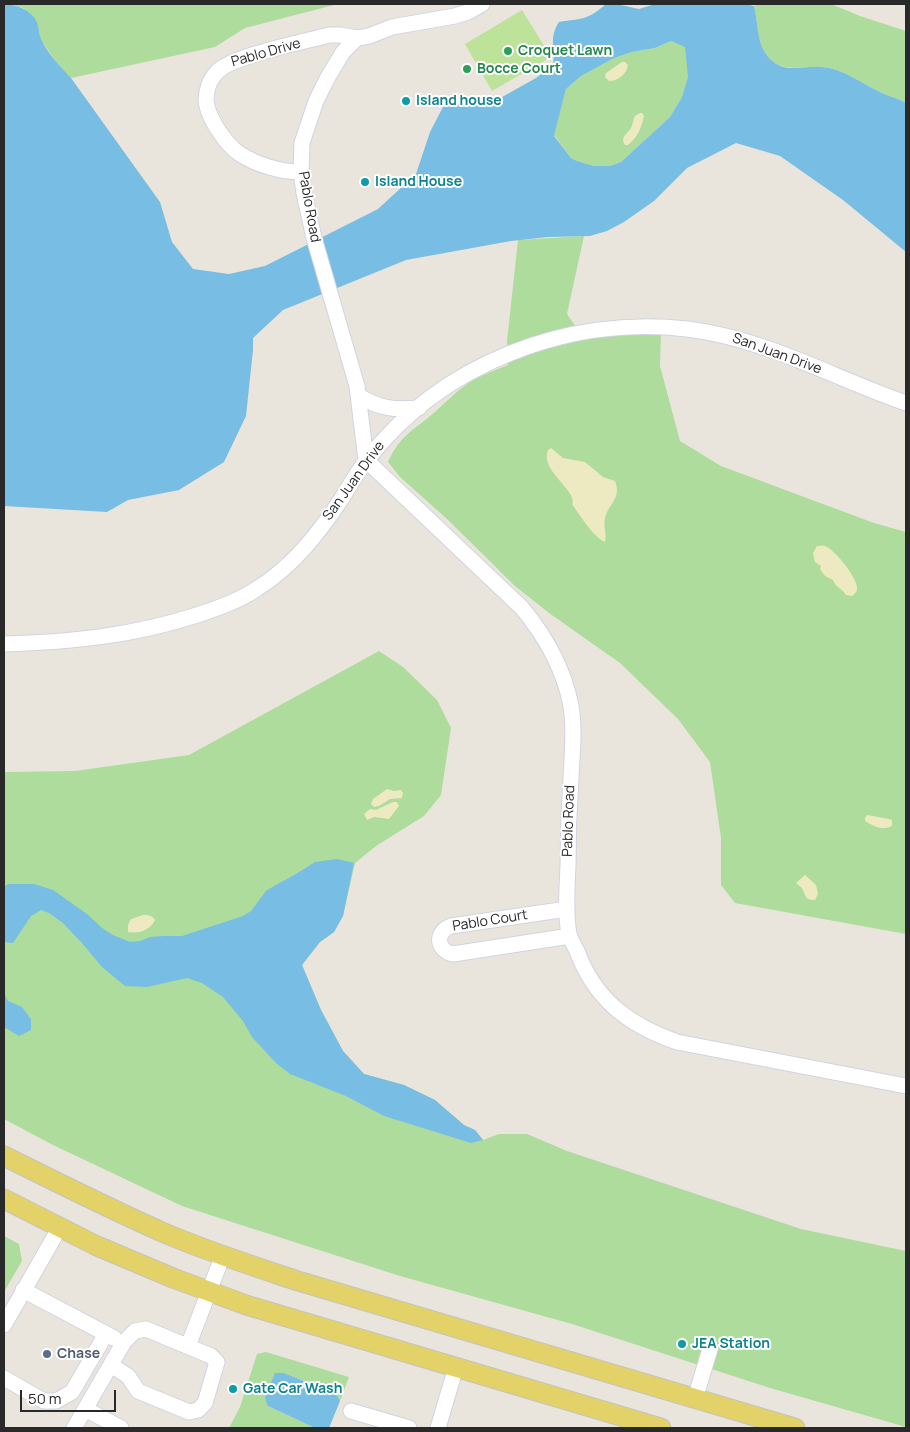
<!DOCTYPE html>
<style>
body{margin:0}
#map{position:relative;width:910px;height:1432px;overflow:hidden;background:#eae5dc;font-family:Manrope,sans-serif}
canvas{display:block}
.frame{position:absolute;inset:0;border:5px solid #292929;pointer-events:none}
.scale{position:absolute;left:20px;top:1390px;width:96px;height:22px;box-sizing:border-box;border:2px solid #292929;border-top:0;padding-left:6px;font-size:15px;line-height:18px;white-space:nowrap;color:#292929;-webkit-text-stroke:4px #fff;paint-order:stroke}
</style>
<div id="map">
<canvas width="910" height="1432"></canvas>
<div class="frame"></div>
<div class="scale">50 m</div>
</div>
<script>
const c = document.querySelector('canvas').getContext('2d');
c.lineJoin = 'round';
function paint(path, color) { c.fillStyle = color; c.fill(path, 'evenodd'); }
function trace(path, color, width, dash) { c.strokeStyle = color; c.lineWidth = width; c.lineCap = dash ? 'butt' : 'round'; c.setLineDash(dash || []); c.stroke(path); }
function write(font, color, halo, rows, align = 'center') {
  c.font = font + ' Manrope,sans-serif'; c.lineWidth = 4; c.setLineDash([]); c.textBaseline = 'middle'; c.strokeStyle = halo; c.fillStyle = color; for (const [text, x, y, turn = 0] of rows) {
    c.save(); c.translate(x, y); c.rotate((+turn || 0) * Math.PI / 180); c.textAlign = isNaN(turn) ? turn : align; if (halo) c.strokeText(text, 0, 0); c.fillText(text, 0, 0); c.restore();
  }
}
paint(new Path2D(`
 M10 4H338L245 28 215 47 71 78 57 63 41 40 37 22 23 8Z
 M759 4H831L860 16 906 31V103C898 98 887 96 878 91 859 82 844 69 822 67 801 65 781 75 766 54 757 42 758 21 754 6Z
 M671 41 686 47 689 77 682 97 670 117 621 162 610 166H594L577 161 571 158 554 135 566 89 581 76 613 58 632 52 655 48Z
 M584 236 567 314 583 338 661 332 660 366 680 441 721 466 874 523 906 532V934L735 903 721 885V838L710 762 678 719 620 663 549 613 515 586 447 519 400 477 388 462C399 438 410 432 429 417 445 404 458 388 477 378 487 373 498 369 508 365L507 341 518 240Z
 M379 651 403 667 437 700 451 728 441 795 424 816 376 846 355 863 343 916 334 932 320 942 302 965 321 1010 343 1051 364 1074 404 1085 435 1100 464 1125 475 1130 483 1140 499 1134H527L567 1151 801 1229 906 1251V1427L770 1388 572 1324 400 1276 182 1206 53 1145 4 1119V772L75 771 189 755Z
 M4 1236 19 1244 22 1261 4 1292Z
 M266 1352 349 1377 340 1401 336 1394 284 1373 268 1406 315 1428H229L240 1407 257 1354Z`), '#addc9d');
paint(new Path2D(`
 M622 62H625L628 65C627 74 618 81 609 81L605 77 606 73Z
 M640 113H642L644 116C642 127 637 138 628 145H625C620 136 627 135 631 128 633 124 633 120 635 116Z
 M551 448 563 458 585 462 603 477 615 481C622 499 608 504 605 518 603 525 607 534 605 542 593 537 580 515 572 504L573 502C572 486 540 470 548 450Z
 M817 546C821 546 822 545 825 546 835 550 859 579 857 590 856 593 854 594 852 596L846 595C842 588 836 588 833 580L825 576 820 569 821 566 815 562 813 553Z
 M387 789 394 791 401 790 403 793 402 798 390 799 379 806 374 807 371 804 373 799Z
 M393 802H397L399 806 389 819 374 817 367 820 364 814 370 809 376 810Z
 M867 815 889 819 892 820V826C882 831 873 826 865 821V818Z
 M805 875 816 885 818 894 815 900C804 900 806 895 802 888 800 886 798 885 796 883Z
 M143 915C148 915 152 915 155 920 150 930 140 934 128 932V925L131 919Z`), '#edeac2');
paint(new Path2D(`
 M522 10 551 57 492 91 465 44Z`), '#bde29a');
paint(new Path2D(`
 M4 4C16 4 31 10 37 22 39 28 39 35 42 41 49 55 61 67 71 78L160 202 172 242 193 269 229 274 265 266 378 209 416 174 430 132 443 107 451 103 476 104 495 101 536 78 553 65C556 48 548 39 559 22 583 18 586 21 606 4H616L639 9 655 4H745L754 6C758 21 757 42 766 54 782 76 800 65 822 67 844 69 859 82 878 91 887 96 898 98 906 103V252L843 200 780 156 736 143 687 168 654 201 624 222 607 231 590 236 548 237 511 241 406 260 283 310 253 338V350L246 416 224 462 179 490 128 500 107 512 4 506ZM671 41 685 47 688 77 682 97 670 117 621 162 610 166H594L577 161 571 158 554 136 566 89 581 76 614 58 632 52 655 48Z
 M337 859 354 863 343 916 334 932 320 942 302 965 321 1010 343 1051 364 1074 404 1085 435 1100 464 1125 475 1130 483 1140 471 1143 384 1116 346 1096 290 1074 276 1063 252 1037 243 1021 223 997 202 983 187 978 147 987 125 986 102 967 82 943 63 923 49 913 41 910 31 916 13 943 4 942V887L8 884H34L53 890 87 914 102 928 113 935 130 942 140 941 150 937 164 936H182L243 916 251 911 266 891 274 886 296 874 315 862Z
 M4 993 8 1001 22 1007 31 1019V1030L19 1036 4 1027Z
 M275 1373H284L336 1394 340 1401 329 1428H315L268 1406 265 1398Z`), '#78bde3');
const minor = new Path2D(`
 M482 4 468 12 455 16 392 27 369 36 357 38 343 52 328 77 316 101 302 143 301 172 304 193 314 238 357 386 366 460 522 608C546 637 564 669 571 706 575 730 572 754 571 778 569 807 568 836 568 866 567 888 565 912 569 934 571 940 574 946 577 951 595 1000 629 1025 677 1042L906 1086
 M301 172C281 172 257 165 240 154 226 145 207 117 206 100 206 90 210 79 217 72 231 56 304 42 329 35H340L357 38
 M359 396C381 409 394 410 419 408
 M4 644C70 642 133 636 197 615 218 608 239 601 258 588 293 566 319 533 342 498 350 485 357 472 367 460 441 364 568 315 687 329 764 338 834 378 906 403
 M567 909 451 926C435 932 436 950 453 954L570 936
 M23 1290 114 1338
 M4 1325 60 1227
 M188 1346 223 1255
 M4 1378 44 1401H56L72 1392 106 1334
 M695 1399 710 1349
 M85 1409 121 1428
 M351 1411 409 1428
 M74 1428 124 1342 135 1331 146 1329 211 1356 217 1362 205 1403 198 1410 189 1412 138 1391 128 1376 111 1365
 M438 1428 456 1367`);
const major = new Path2D(`
 M4 1156C56 1182 108 1208 162 1232 206 1251 253 1266 298 1281L795 1428
 M4 1199 97 1246 173 1278 246 1305 661 1428`);
trace(minor, '#d2d3e1', 17);
trace(major, '#c3c3c3', 21);
trace(minor, '#fff', 15);
trace(major, '#e3d268', 19);
for (const [x, y, r, color] of [
 [508,51,5,"#2e9e5b"],
 [467,69,5,"#2e9e5b"],
 [406,101,5,"#0f9aa8"],
 [365,182,5,"#0f9aa8"],
 [682,1344,5,"#0f9aa8"],
 [47,1354,5,"#5c6f8a"],
 [233,1389,5,"#0f9aa8"]
]) { const dot = new Path2D(); dot.arc(x, y, r, 0, 2 * Math.PI); c.fillStyle = color; c.fill(dot); trace(dot, '#fff', 2); }
write('bold 14px', '#27864d', '#fff', [
 ["Croquet Lawn",518,51],
 ["Bocce Court",477,69]
], 'left');
write('14px', '#292929', '#fff', [
 ["Pablo Drive",266,53,-16],
 ["Pablo Road",309,207,80],
 ["San Juan Drive",777,354,20],
 ["San Juan Drive",354,481,-54],
 ["Pablo Road",569,821,-88],
 ["Pablo Court",490,921,-9]
]);
write('bold 14px', '#0d838f', '#fff', [
 ["Island house",416,101],
 ["Island House",375,182],
 ["JEA Station",692,1344],
 ["Gate Car Wash",243,1389]
], 'left');
write('bold 14px', '#4e5e75', '#fff', [
 ["Chase",57,1354]
], 'left');
</script>
